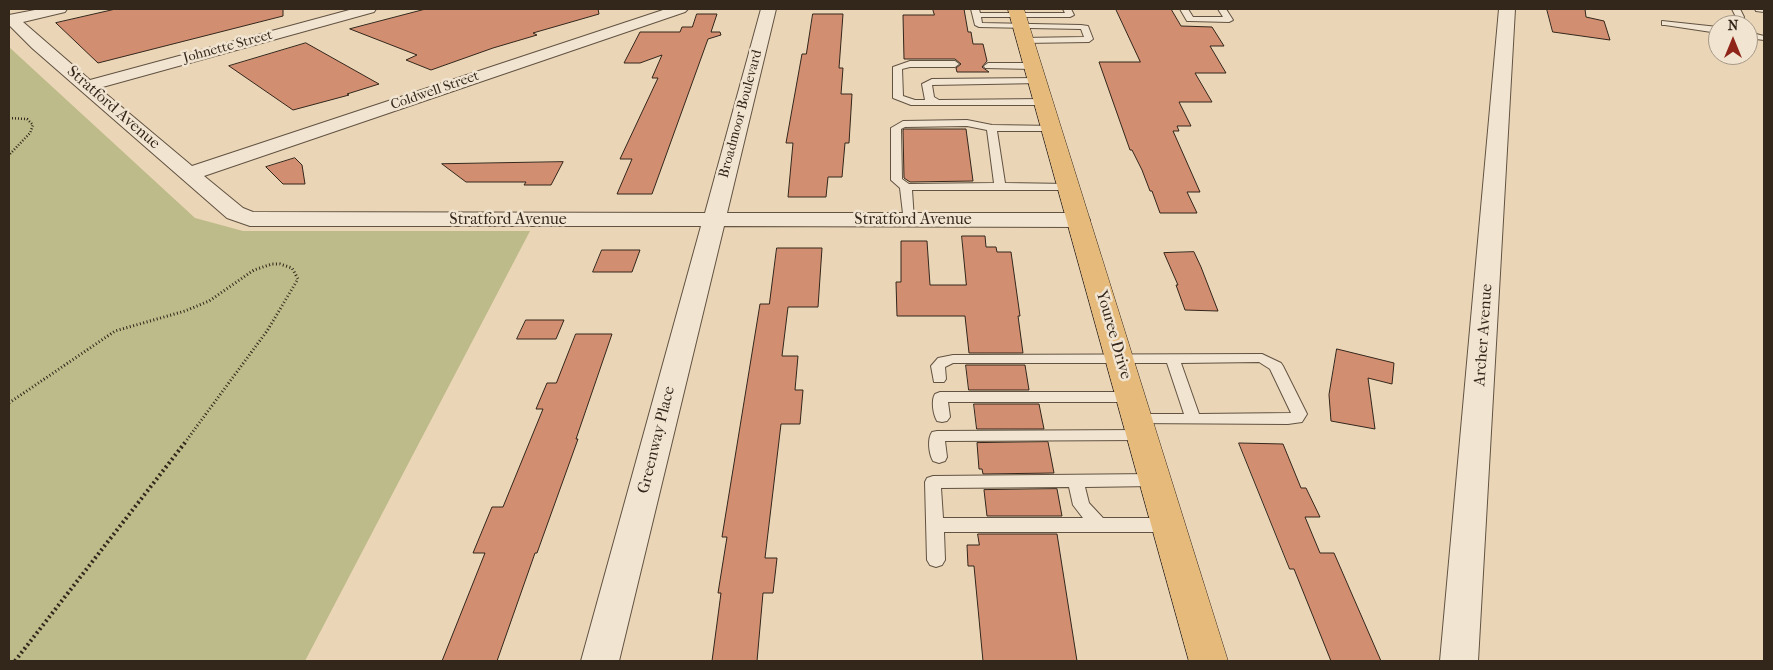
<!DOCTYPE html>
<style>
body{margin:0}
#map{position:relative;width:1773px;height:670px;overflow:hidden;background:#ead5b6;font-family:"IM FELL French Canon",serif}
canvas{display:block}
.frame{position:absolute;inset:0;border:10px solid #33261b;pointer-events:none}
.north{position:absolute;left:1708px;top:15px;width:50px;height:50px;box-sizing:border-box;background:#f1e4d0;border:1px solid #a59888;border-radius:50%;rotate:0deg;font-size:14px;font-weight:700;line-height:20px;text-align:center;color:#33261b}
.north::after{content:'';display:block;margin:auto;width:18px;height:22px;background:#8f2418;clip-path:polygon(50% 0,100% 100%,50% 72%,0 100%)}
</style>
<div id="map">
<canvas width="1773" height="670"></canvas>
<div class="frame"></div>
<div class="north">N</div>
</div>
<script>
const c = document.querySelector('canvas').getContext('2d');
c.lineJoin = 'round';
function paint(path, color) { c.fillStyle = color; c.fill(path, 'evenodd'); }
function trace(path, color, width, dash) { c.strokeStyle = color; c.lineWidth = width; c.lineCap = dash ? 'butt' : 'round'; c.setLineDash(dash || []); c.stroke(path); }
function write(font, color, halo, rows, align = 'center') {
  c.font = font + ' "IM FELL French Canon",serif'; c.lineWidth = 5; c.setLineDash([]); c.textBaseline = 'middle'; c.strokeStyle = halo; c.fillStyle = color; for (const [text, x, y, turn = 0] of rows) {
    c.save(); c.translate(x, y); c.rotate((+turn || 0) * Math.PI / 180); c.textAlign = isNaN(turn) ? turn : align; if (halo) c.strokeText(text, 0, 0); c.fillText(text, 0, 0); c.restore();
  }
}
paint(new Path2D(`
 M9 47 195 218 243 231H530L305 661H9Z`), '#bdbb89');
const building = new Path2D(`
 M116 9H283V16L98 63 56 23Z
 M426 9H598L599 14 533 33 537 35 493 48 431 70 406 60 417 55 350 29Z
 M933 9H964L968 32H971L973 44H983L987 61 982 67 989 72H957L956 68 961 64 955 59H904L903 15H934Z
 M1116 9H1171L1181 26 1212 27 1224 46H1210L1226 73H1195L1212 102H1179L1191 126H1177L1179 131H1173L1200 192H1187L1197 213H1160L1152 191H1150L1142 170 1132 150H1130L1099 62H1140Z
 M1547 9H1585L1586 17 1604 21 1610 40 1553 32Z
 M697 14H717L711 32H720L721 35 708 39 652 194H617L632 159H620L658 78H652L662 55 640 63H624L640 32H680L682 27H692Z
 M813 14H843L839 68H843L841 94H852L849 143H845L842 177H828L826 197H788L793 143H786L802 54H806Z
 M306 43 379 84 347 94 349 95 293 110 229 66Z
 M905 129H966L973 181 910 182 904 178 903 130Z
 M295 158 302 165 305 184H283L266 167Z
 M563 162 551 185H524L526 182H466L442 164Z
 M962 236H985L986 247H996L997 252H1011L1020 316H1018L1023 353H969L965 316H897L896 282H901V241H927L930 285H966Z
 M777 248H822L818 307H788L782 356H798L795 390H803L800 424H781L765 558H777L773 593H763L757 661H712L721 593H718L727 537H722L760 304H769Z
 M602 250H640L632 272H593Z
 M1194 252 1201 267 1218 311 1185 310 1176 285H1178L1164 253Z
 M526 320H564L556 339H517Z
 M576 334H612L576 439H578L537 553H535L497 661H442L485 553H473L492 507H503L543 409H536L547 383H556Z
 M1337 349 1394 363 1392 384 1368 378 1375 429 1331 421 1329 395Z
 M966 365H1025L1029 390H969Z
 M974 404H1039L1044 429H977Z
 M1048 442 1054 473 983 474 982 469H979L977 443Z
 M1239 443 1283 444 1301 488H1306L1320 517H1305L1320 553H1334L1381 661H1331L1294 569H1290Z
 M1057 489 1062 516H987L984 490Z
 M978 534H1057L1077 661H983L974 566H968L967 545H979Z`);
paint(building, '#d28e71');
trace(building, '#33261b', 1);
const service = new Path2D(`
 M971 9H979L980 13H1065L1063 9H1071L1074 15 1070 17H981L982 23 1081 25 1088 26 1093 39 1089 42 1025 43 1022 42V38L1084 37 1081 29 979 27 975 25Z
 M1180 9H1188L1193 17H1223L1218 9H1226L1233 20 1229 22 1190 21H1187Z
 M1732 9H1740L1744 17 1743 19H1737Z
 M1755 9H1764V12L1756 11Z
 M1662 21 1718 27V33L1665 25H1662Z
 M1748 32 1764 36V40L1748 38Z
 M910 61H955L959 64 955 67H910L902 69 903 96 915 100H925L922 84 932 79 1037 78 1040 79V83L932 85 934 97 939 100 1044 99 1049 102 1044 105H911L893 98V67Z
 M988 63H1033L1037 66 1033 69 985 68 984 66Z
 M967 120 992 125 1055 126V130L1051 131H997L1005 183 1069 184 1075 187 1069 190H912L914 220 908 224 904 222 900 188 891 180V128L903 121ZM967 126 987 130 994 183 909 184 902 179 901 129 905 127Z
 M1262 354 1281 363 1283 366 1307 414 1302 422 1288 424 1132 423 1129 419 1132 415 1137 414H1184L1167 363H953L945 367 946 379 944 382H934L931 366 938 358 953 355ZM1259 362 1270 369 1291 413 1199 414 1181 363Z
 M940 392H1131L1136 394 1138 397 1136 400 1131 402H948L950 417 947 421 942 422 937 421C933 414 931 400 935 394Z
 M1142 430 1147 431 1150 435 1147 439 1142 440 945 441 947 457 945 461 939 463 933 461C929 454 927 439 932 432L937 431Z
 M1155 474 1161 476 1163 480 1161 484 1155 486 1085 487 1089 503 1103 518H1169L1175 520 1178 525 1175 530 1169 532H944L945 560 942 565 936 567 930 565 927 560 925 482 927 478 933 476ZM1069 487 1073 505 1083 518H943L941 488Z`);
const minor = new Path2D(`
 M40 9H67L65 12 23 22 90 80 353 9H376L374 12 99 88 192 166 666 9H688L685 12 204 176 243 208 253 212 705 213 761 9H776L727 213H1079L1087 215 1090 220 1087 225 1079 227 724 226 619 661H581L701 226H250L227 218 32 48 9 25V15Z
 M1499 9H1515L1478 661H1440Z`);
const primary = new Path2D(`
 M1008 9H1024L1228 661H1189Z`);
trace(service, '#615242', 2);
trace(minor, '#615242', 2);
trace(primary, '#33261b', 1);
trace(new Path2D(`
 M9 118 27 119 33 125 30 133 9 155`), '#33261b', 2.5, [1, 2]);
trace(new Path2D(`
 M9 403 115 331 185 311 209 301 254 270 272 264H280L292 268 298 279 267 331 186 441`), '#33261b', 3, [1, 2.5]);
trace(new Path2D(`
 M15 661 187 440`), '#33261b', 4, [2, 3]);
paint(service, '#f1e4d0');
paint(minor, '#f1e4d0');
paint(primary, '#e5ba7b');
write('14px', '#33261b', '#f1e4d0', [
 ["Johnette Street",228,47,-15],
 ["Coldwell Street",435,91,-19],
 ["Broadmoor Boulevard",741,114,-75]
]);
write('16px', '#33261b', '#f1e4d0', [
 ["Stratford Avenue",113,108,41],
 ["Stratford Avenue",508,220],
 ["Stratford Avenue",913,220],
 ["Youree Drive",1113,335,74],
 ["Archer Avenue",1484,335,-86],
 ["Greenway Place",657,440,-76]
]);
</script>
